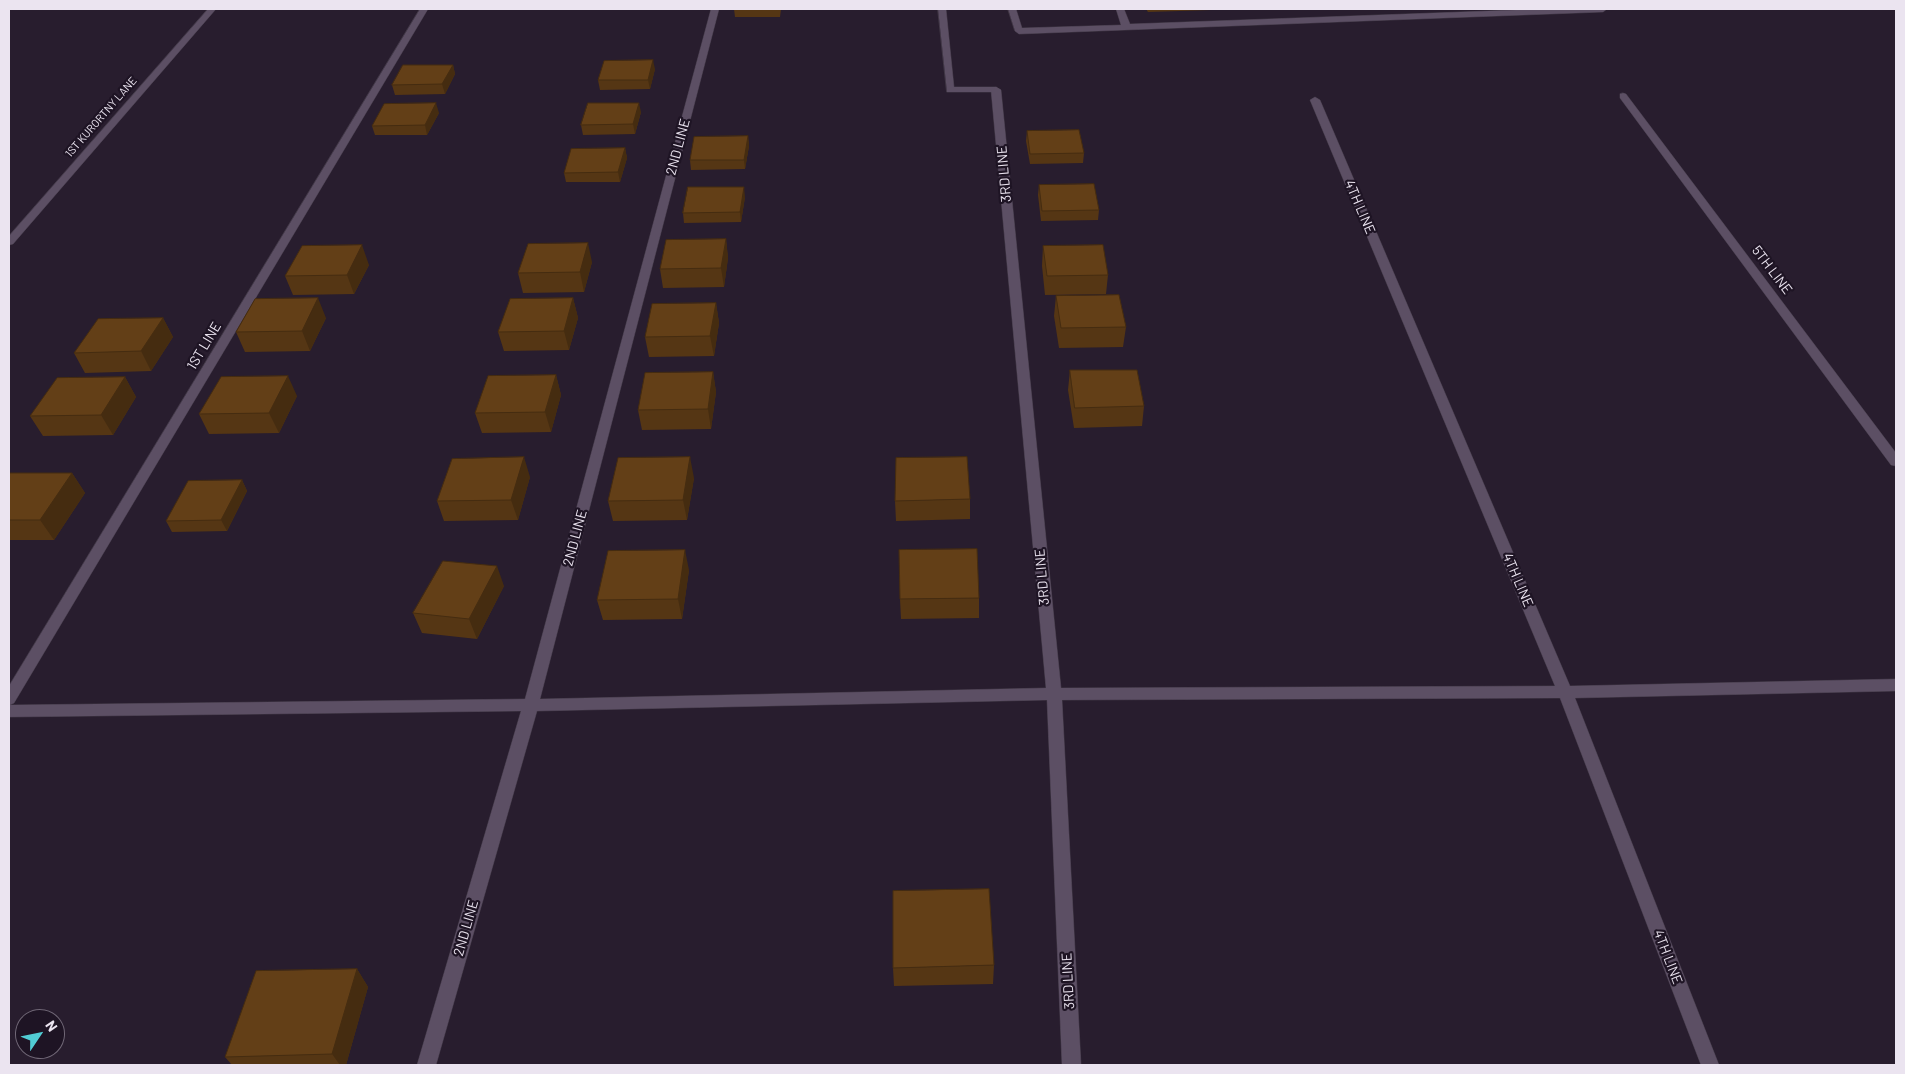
<!DOCTYPE html>
<style>
body{margin:0}
#map{position:relative;width:1905px;height:1074px;overflow:hidden;background:#281d2e;font-family:Barlow,sans-serif}
canvas{display:block}
.frame{position:absolute;inset:0;border:10px solid #ebe4f0;pointer-events:none}
.north{position:absolute;left:15px;top:1009px;width:50px;height:50px;box-sizing:border-box;background:#1e1424;border:1px solid #706776;border-radius:50%;rotate:56deg;font-size:14px;font-weight:700;line-height:20px;text-align:center;color:#ebe4f0}
.north::after{content:'';display:block;margin:auto;width:18px;height:22px;background:#51ccd4;clip-path:polygon(50% 0,100% 100%,50% 72%,0 100%)}
</style>
<div id="map">
<canvas width="1905" height="1074"></canvas>
<div class="frame"></div>
<div class="north">N</div>
</div>
<script>
const c = document.querySelector('canvas').getContext('2d');
c.lineJoin = 'round';
function trace(path, color, width, dash) { c.strokeStyle = color; c.lineWidth = width; c.lineCap = dash ? 'butt' : 'round'; c.setLineDash(dash || []); c.stroke(path); }
function paint(path, color) { c.fillStyle = color; c.fill(path, 'evenodd'); }
function write(font, color, halo, rows, align = 'center') {
  c.font = font + ' Barlow,sans-serif'; c.lineWidth = 4.5; c.setLineDash([]); c.textBaseline = 'middle'; c.strokeStyle = halo; c.fillStyle = color; for (const [text, x, y, turn = 0] of rows) {
    c.save(); c.translate(x, y); c.rotate((+turn || 0) * Math.PI / 180); c.textAlign = isNaN(turn) ? turn : align; if (halo) c.strokeText(text, 0, 0); c.fillText(text, 0, 0); c.restore();
  }
}
const service = new Path2D(`
 M938 9H946L954 87H996L1001 90 999 92H947Z
 M1008 9H1016L1022 28 1121 25 1116 9H1124L1130 24 1543 9H1607L1603 12 1019 34 1015 31Z`);
const minor = new Path2D(`
 M420 9H428L14 703 10 705 525 699 711 9H719L540 699 1046 688 991 90 996 87 1001 90 1061 688 1555 686 1310 100 1315 97 1320 100 1570 686 1896 679V691L1575 698 1719 1065H1701L1560 698 1062 700 1081 1065H1062L1047 700 537 711 436 1065H417L521 711 9 717V686Z
 M1623 93 1626 94 1896 453V466L1891 465 1620 98V94Z`);
const tertiary = new Path2D(`
 M208 9H216L13 244 9 245V236Z`);
trace(service, '#413846', 1);
trace(minor, '#413846', 1);
trace(tertiary, '#413846', 1);
paint(service, '#5c4f64');
paint(minor, '#5c4f64');
paint(tertiary, '#5c4f64');
paint(new Path2D(`
 M734 9H781L780 17H735Z
 M1146 9H1243L1148 12Z
 M453 65 455 74 445 94 395 95 392 85Z
 M655 69 650 89 600 90 598 80Z
 M641 112 635 134 583 135 581 125Z
 M439 113 427 135H375L372 126Z
 M1027 131 1084 153 1083 163 1030 164 1026 141Z
 M748 136 749 146 745 169 691 170 690 160Z
 M625 148 627 158 620 182H566L564 173Z
 M1039 185 1099 210 1098 220 1041 221 1038 195Z
 M745 197 741 222 684 223 683 213Z
 M726 239 728 258 724 287 663 288 660 269Z
 M1043 246 1108 275 1106 294 1045 295 1042 266Z
 M592 262 584 292 523 293 518 273Z
 M369 265 354 294 293 295 285 276Z
 M1056 296 1126 327 1123 347 1059 348 1054 316Z
 M573 298 578 318 569 350 504 351 498 332Z
 M716 303 719 323 714 356 649 357 645 337Z
 M163 318 173 337 151 371 85 373 74 353Z
 M326 318 310 351 245 352 236 332Z
 M1070 370 1144 406 1142 426 1074 428 1068 390Z
 M713 372 716 392 711 429 642 430 638 410Z
 M556 375 561 395 551 432 482 433 475 413Z
 M125 377 136 397 113 435 43 436 30 416Z
 M297 396 279 433 209 434 199 414Z
 M72 473 85 493 54 540H9V475Z
 M530 477 518 520 444 521 437 501Z
 M694 478 687 520 613 521 608 501Z
 M242 480 247 491 227 531 172 532 166 521Z
 M970 499V519L896 521 895 501Z
 M689 570 682 619 603 620 597 600Z
 M504 586 477 639 422 633 413 613Z
 M979 598V618L901 619 900 599Z
 M994 965 993 984 894 986 893 968Z
 M357 969 368 987 346 1065H232L225 1057Z`), '#553614');
paint(new Path2D(`
 M653 60 655 69 650 89 648 80Z
 M453 65 455 74 445 94 442 84Z
 M436 103 439 113 427 135 425 125Z
 M639 103 641 112 635 134 633 124Z
 M748 136 749 146 745 169 744 160Z
 M625 148 627 158 620 182 618 172Z
 M744 187 745 197 741 222 740 212Z
 M726 239 728 258 724 287 721 268Z
 M588 243 592 262 584 292 580 272Z
 M362 245 369 265 354 294 347 275Z
 M318 298 326 318 310 351 302 331Z
 M573 298 578 318 569 350 564 331Z
 M716 303 719 323 714 356 710 336Z
 M163 318 173 337 151 371 141 351Z
 M713 372 716 392 711 429 708 409Z
 M556 375 561 395 551 432 545 412Z
 M288 376 297 396 279 433 269 413Z
 M125 377 136 397 113 435 101 415Z
 M524 457 530 477 518 520 511 500Z
 M690 457 694 478 687 520 683 500Z
 M72 473 85 493 54 540 40 520Z
 M242 480 247 491 227 531 221 520Z
 M685 550 689 570 682 619 678 599Z
 M497 566 504 586 477 639 469 619Z
 M357 969 368 987 346 1065H340L332 1054Z`), '#452c10');
const building = new Path2D(`
 M653 60 648 80H598L604 61Z
 M403 65H453L442 84 392 85Z
 M436 103 425 125 372 126 384 104Z
 M588 103H639L633 124 581 125Z
 M1079 130 1084 153 1030 154 1027 131Z
 M748 136 744 160H690L694 137Z
 M625 148 618 172 564 173 571 149Z
 M1094 184 1099 210 1042 211 1039 185Z
 M688 187H744L740 212 683 213Z
 M726 239 721 268 660 269 666 240Z
 M588 243 580 272 518 273 528 244Z
 M362 245 347 275 285 276 302 246Z
 M1103 245 1108 275 1047 276 1043 246Z
 M1119 295 1126 327 1061 328 1056 296Z
 M318 298 302 331 236 332 255 299Z
 M573 298 564 331 498 332 510 299Z
 M716 303 710 336 645 337 652 304Z
 M163 318 141 351 74 353 98 319Z
 M1070 370H1137L1144 406 1075 408Z
 M713 372 708 409 638 410 645 373Z
 M556 375 545 412 475 413 488 376Z
 M288 376 269 413 199 414 221 377Z
 M125 377 101 415 30 416 57 378Z
 M524 457 511 500 437 501 452 459Z
 M690 457 683 500 608 501 618 458Z
 M967 457 970 499 895 501 896 458Z
 M10 473H72L40 520H9V475Z
 M242 480 221 520 166 521 188 481Z
 M977 549 979 598 900 599 899 550Z
 M685 550 678 599 597 600 608 551Z
 M443 561 497 566 469 619 413 613Z
 M989 889 994 965 893 968V891Z
 M357 969 332 1054 225 1057 256 971Z`);
paint(building, '#633f17');
trace(building, '#452c10', 1);
write('11px', '#ebe4f0', '#1e1424', [
 ["1ST KURORTNY LANE",101,117,-49]
]);
write('14px', '#ebe4f0', '#1e1424', [
 ["2ND LINE",678,147,-75],
 ["3RD LINE",1004,174,-95],
 ["4TH LINE",1360,207,67],
 ["5TH LINE",1772,270,53],
 ["1ST LINE",204,346,-59],
 ["2ND LINE",575,538,-75],
 ["3RD LINE",1042,577,-95],
 ["4TH LINE",1518,580,67],
 ["2ND LINE",466,928,-74],
 ["4TH LINE",1668,957,69],
 ["3RD LINE",1068,981,-93]
]);
</script>
